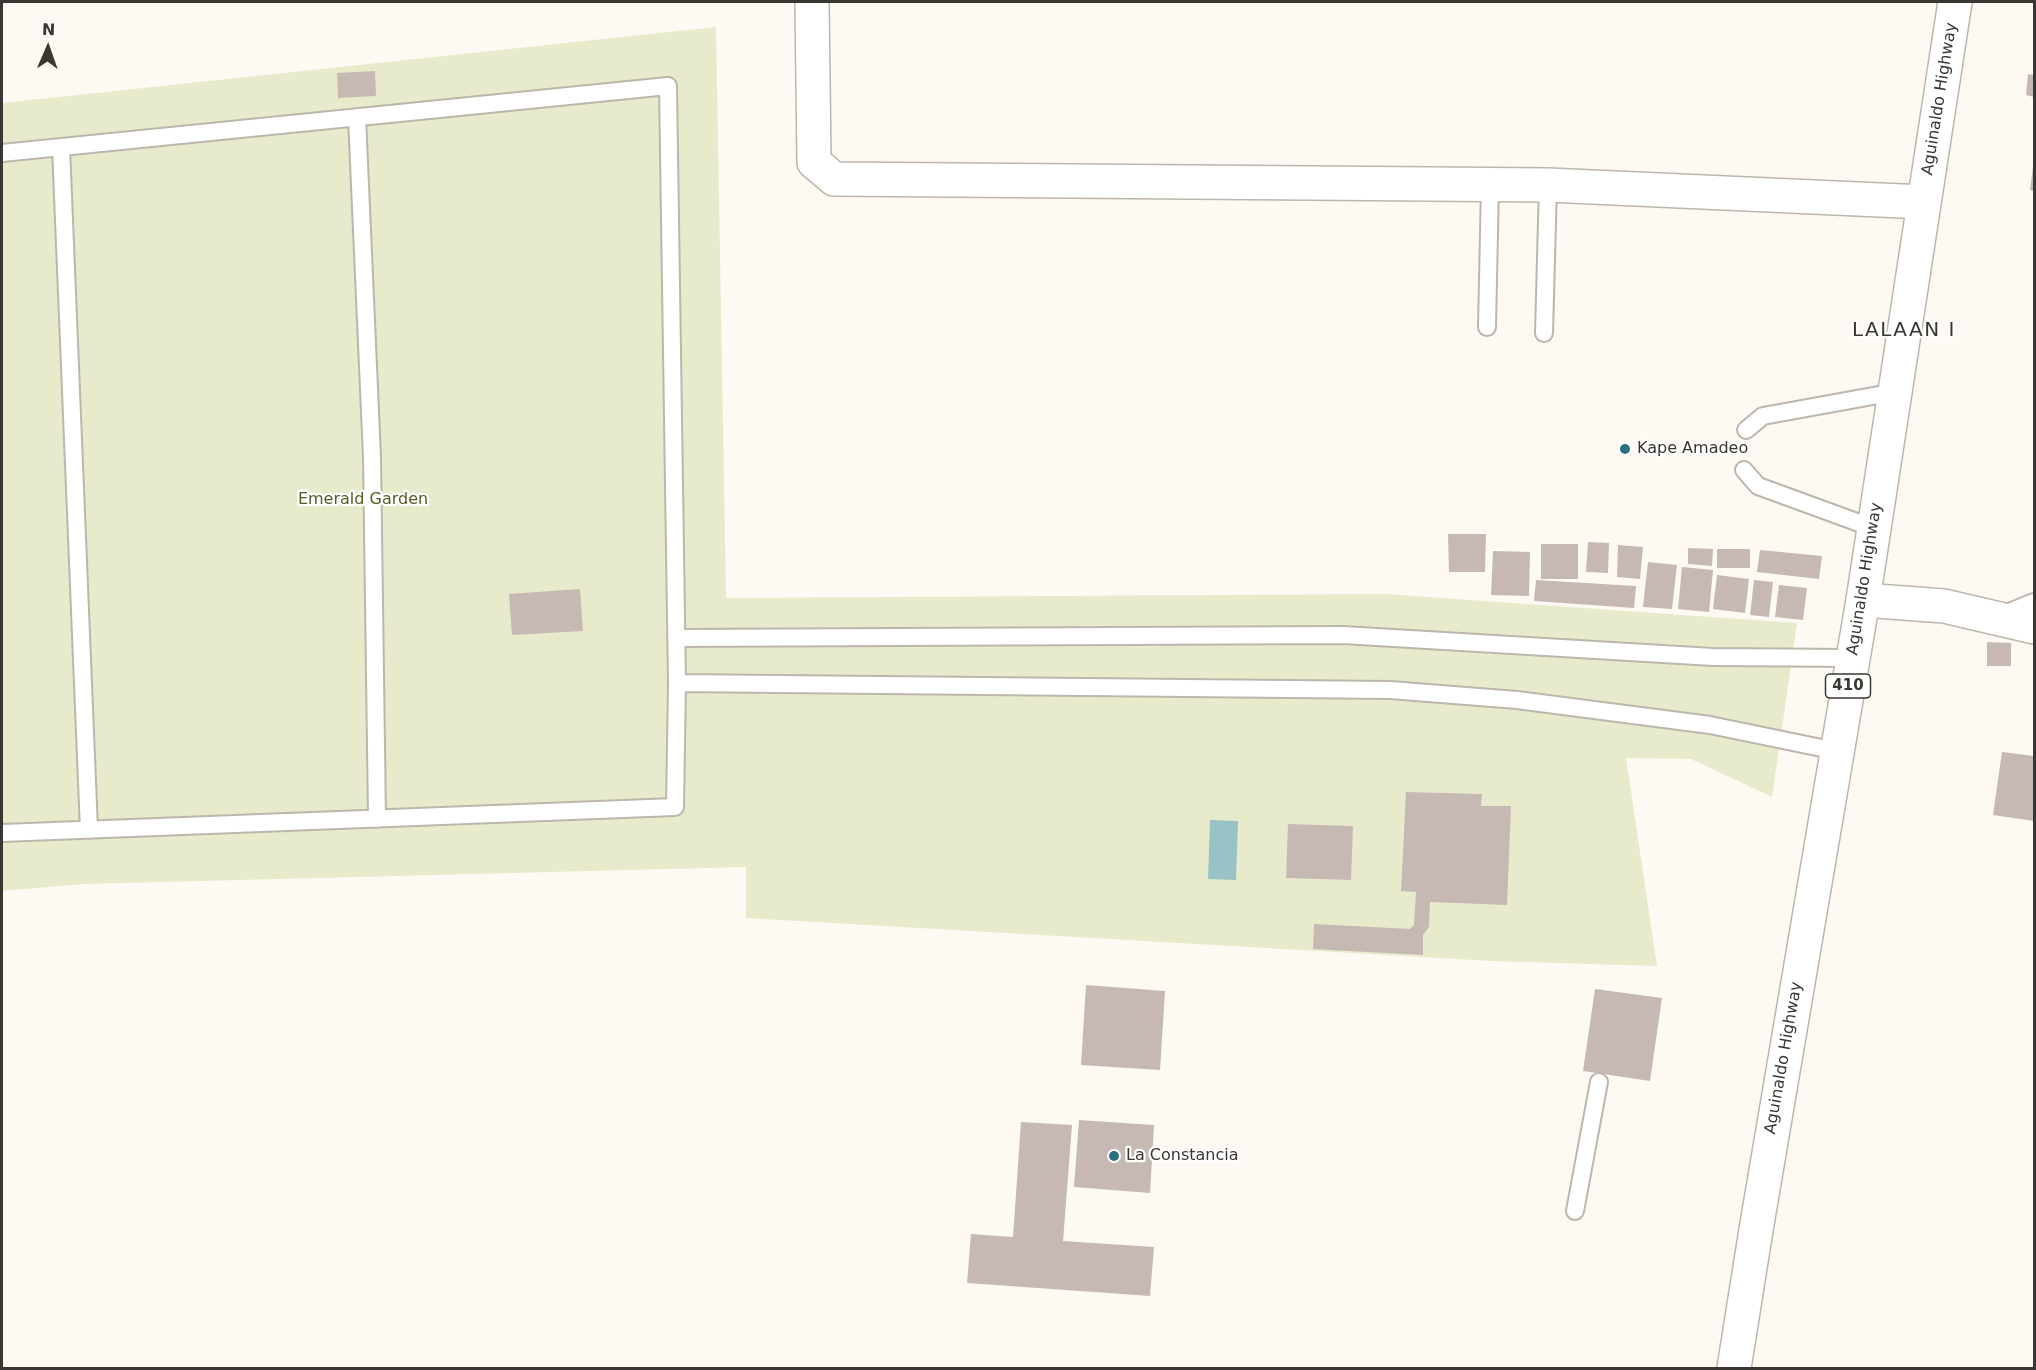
<!DOCTYPE html>
<style>
body{margin:0}
#map{position:relative;width:2036px;height:1370px;overflow:hidden;background:#fef9f3;font-family:"DejaVu Sans",sans-serif}
canvas{display:block}
.frame{position:absolute;inset:0;border:3px solid #3a3733;pointer-events:none}
.north{position:absolute;left:18px;top:18px;width:60px;height:60px;-webkit-text-stroke:4px #fff;paint-order:stroke;rotate:2deg;font-size:16px;font-weight:700;line-height:24px;text-align:center;color:#3a3733}
.north::after{content:'';display:block;margin:auto;width:21px;height:27px;background:#3a3733;clip-path:polygon(50% 0,100% 100%,50% 72%,0 100%)}
</style>
<div id="map">
<canvas width="2036" height="1370"></canvas>
<div class="frame"></div>
<div class="north">N</div>
</div>
<script>
const c = document.querySelector('canvas').getContext('2d');
c.lineJoin = 'round';
function paint(path, color) { c.fillStyle = color; c.fill(path, 'evenodd'); }
function trace(path, color, width, dash) { c.strokeStyle = color; c.lineWidth = width; c.lineCap = dash ? 'butt' : 'round'; c.setLineDash(dash || []); c.stroke(path); }
function write(font, color, halo, rows, align = 'center') {
  c.font = font + ' "DejaVu Sans",sans-serif'; c.lineWidth = 4.5; c.setLineDash([]); c.textBaseline = 'middle'; c.strokeStyle = halo; c.fillStyle = color; for (const [text, x, y, turn = 0] of rows) {
    c.save(); c.translate(x, y); c.rotate((+turn || 0) * Math.PI / 180); c.textAlign = isNaN(turn) ? turn : align; if (halo) c.strokeText(text, 0, 0); c.fillText(text, 0, 0); c.restore();
  }
}
paint(new Path2D(`
 M716 27 726 598 1385 594 1797 623 1772 797 1691 759 1626 758 1657 966 1491 961 746 918V867L84 884 2 891V103Z`), '#e8eacc');
paint(new Path2D(`
 M1210 820 1238 821 1236 880 1208 879Z`), '#98c2c5');
paint(new Path2D(`
 M375 71 376 96 338 98 337 73Z
 M2028 74 2034 75V97L2026 95Z
 M2033 167H2034V191L2030 190Z
 M1448 534H1486L1485 572H1449Z
 M1588 542 1609 543 1608 573 1586 572Z
 M1541 544H1578V579H1541Z
 M1618 545 1643 547 1640 579 1617 577Z
 M1688 548 1713 549 1712 566 1688 564Z
 M1717 549H1750V568H1717Z
 M1760 550 1822 556 1819 579 1757 572Z
 M1493 551 1530 552 1529 596 1491 595Z
 M1648 562 1677 565 1672 609 1643 607Z
 M1682 567 1713 570 1709 612 1678 609Z
 M1717 575 1749 579 1745 613 1713 609Z
 M1536 580 1636 586 1634 608 1534 601Z
 M1754 580 1773 582 1769 617 1750 615Z
 M1779 585 1807 588 1803 620 1775 617Z
 M580 589 583 631 512 635 509 594Z
 M1987 642 2011 643V666H1987Z
 M2002 752 2034 756V821L1993 815Z
 M1406 792 1482 794 1481 806H1511L1507 905 1430 902 1429 927 1423 935V955L1313 949 1314 924 1410 929 1414 925 1416 892 1401 891Z
 M1288 824 1353 826 1351 880 1286 878Z
 M1086 985 1165 991 1160 1070 1081 1065Z
 M1595 989 1662 998 1650 1081 1583 1071Z
 M1079 1120 1154 1125 1150 1193 1074 1187Z
 M1021 1122 1072 1125 1063 1241 1154 1247 1150 1296 967 1283 971 1234 1013 1237Z`), '#c6b9b3');
const lane = new Path2D(`
 M357 117 372 457 377 819
 M61 147 89 830
 M2 153 668 86 677 683 675 807 2 833
 M1487 327 1490 185
 M1544 333 1548 185
 M1746 430 1763 416 1895 392
 M1744 470 1758 486 1873 528
 M2002 615 2034 602
 M676 638 1343 635 1713 657 1853 658
 M677 683 1390 690 1517 700 1710 725 1836 751
 M1575 1211 1599 1082`);
const street = new Path2D(`
 M812 2 814 162 834 179 1548 185 1924 202
 M1863 600 1944 606 2034 627`);
const primary = new Path2D(`
 M1734 1368 1756 1230 1863 600 1955 2`);
trace(lane, '#bdb6ac', 20);
trace(street, '#bdb6ac', 36);
trace(primary, '#bdb6ac', 36);
trace(lane, '#fff', 16);
trace(street, '#fff', 33);
trace(primary, '#fff', 33);
for (const [x, y, r, color] of [
 [1625,449,6,"#2c6f80"],
 [1114,1156,6,"#2c6f80"]
]) { const dot = new Path2D(); dot.arc(x, y, r, 0, 2 * Math.PI); c.fillStyle = color; c.fill(dot); trace(dot, '#fff', 2); }
for (const [x, y, w] of [
 [1848,686,45]
]) { const box = new Path2D(); box.roundRect(x - w / 2, y - 12, w, 24, 4.5); c.fillStyle = '#fff'; c.fill(box); trace(box, '#3a3733', 1.5); }
write('bold 15px', '#3a3733', null, [
 ["410",1848,686]
]);
write('16px', '#3a3733', '#fff', [
 ["Aguinaldo Highway",1940,99,-81],
 ["Aguinaldo Highway",1865,579,-81],
 ["Aguinaldo Highway",1784,1058,-80]
]);
write('16px', '#3a3733', '#fff', [
 ["Kape Amadeo",1637,449],
 ["La Constancia",1126,1156]
], 'left');
write('16px', '#595b25', '#fff', [
 ["Emerald Garden",363,500]
]);
c.letterSpacing = '1.5px';
write('20px', '#3a3733', '#fff', [
 ["LALAAN I",1904,331]
]);
c.letterSpacing = '0px';
</script>
